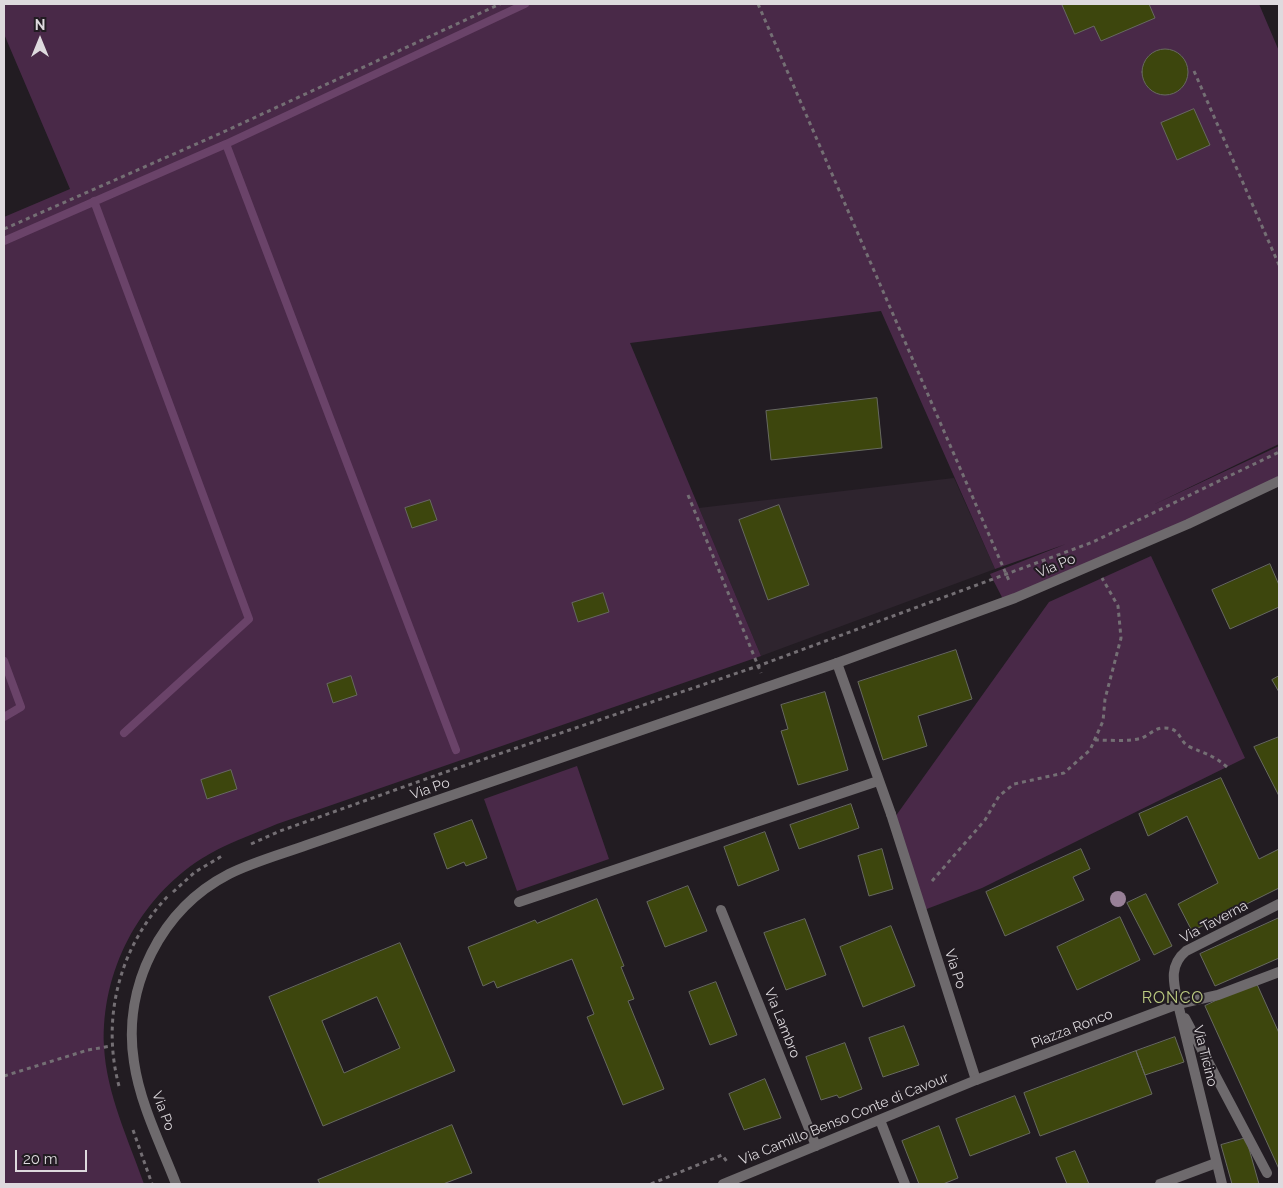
<!DOCTYPE html>
<style>
body{margin:0}
#map{position:relative;width:1283px;height:1188px;overflow:hidden;background:#221c22;font-family:Raleway,sans-serif}
canvas{display:block}
.frame{position:absolute;inset:0;border:5px solid #dedade;pointer-events:none}
.north{position:absolute;left:15px;top:15px;width:50px;height:50px;-webkit-text-stroke:4px #221c22;paint-order:stroke;rotate:0deg;font-size:14px;font-weight:700;line-height:20px;text-align:center;color:#dedade}
.north::after{content:'';display:block;margin:auto;width:18px;height:22px;background:#dedade;clip-path:polygon(50% 0,100% 100%,50% 72%,0 100%)}
.scale{position:absolute;left:15px;top:1150px;width:72px;height:22px;box-sizing:border-box;border:2px solid #dedade;border-top:0;padding-left:6px;font-size:15px;line-height:18px;white-space:nowrap;color:#dedade;-webkit-text-stroke:4px #221c22;paint-order:stroke}
</style>
<div id="map">
<canvas width="1283" height="1188"></canvas>
<div class="frame"></div>
<div class="north">N</div>
<div class="scale">20 m</div>
</div>
<script>
const c = document.querySelector('canvas').getContext('2d');
c.lineJoin = 'round';
function paint(path, color) { c.fillStyle = color; c.fill(path, 'evenodd'); }
function trace(path, color, width, dash) { c.strokeStyle = color; c.lineWidth = width; c.lineCap = dash ? 'butt' : 'round'; c.setLineDash(dash || []); c.stroke(path); }
function write(font, color, halo, rows, align = 'center') {
  c.font = font + ' Raleway,sans-serif'; c.lineWidth = 4; c.setLineDash([]); c.textBaseline = 'middle'; c.strokeStyle = halo; c.fillStyle = color; for (const [text, x, y, turn = 0] of rows) {
    c.save(); c.translate(x, y); c.rotate((+turn || 0) * Math.PI / 180); c.textAlign = isNaN(turn) ? turn : align; if (halo) c.strokeText(text, 0, 0); c.fillText(text, 0, 0); c.restore();
  }
}
paint(new Path2D(`
 M954 478 995 569 761 656 699 508Z`), '#2e242e');
paint(new Path2D(`
 M4 4H1259L1279 51V444L1153 505 1279 446V481L1005 603 990 574 1066 544 995 569 881 311 630 343 761 656 277 824C252 835 224 844 201 859 139 899 101 971 104 1046 106 1093 129 1141 144 1184H4V217L70 189 4 34Z
 M1151 556 1245 758 982 888 924 910 895 817 1049 602Z
 M577 766 609 859 517 891 484 799Z`), '#492948');
trace(new Path2D(`
 M226 144 456 750
 M94 201 249 619 124 733
 M4 241 226 144 525 4
 M4 661 21 707 4 717`), '#6a4369', 8);
const building = new Path2D(`
 M1062 4H1149L1155 18 1101 41 1094 26 1075 34Z
 M1142 72a23 23 0 1 1 46 0a23 23 0 1 1-46 0Z
 M1194 109 1210 145 1177 160 1161 123Z
 M877 398 882 448 771 460 766 411Z
 M430 500 437 520 412 528 405 508Z
 M779 505 809 585 768 600 739 520Z
 M1270 564 1279 585V607L1230 629 1212 590Z
 M603 593 609 612 578 622 572 603Z
 M956 650 972 699 918 716 927 746 883 760 858 682Z
 M351 676 357 695 333 703 327 684Z
 M1279 676V692L1272 680Z
 M825 692 848 770 798 785 781 731 788 729 781 705Z
 M1279 737V796L1254 747Z
 M231 770 237 789 207 799 201 780Z
 M1221 778 1259 859 1279 849V888L1192 931 1178 904 1218 883 1187 816 1148 836 1139 814Z
 M851 804 859 828 799 849 790 825Z
 M472 820 487 858 466 866 464 862 447 869 434 834Z
 M765 832 779 870 738 886 724 847Z
 M882 849 893 889 869 896 858 856Z
 M1081 849 1090 869 1073 877 1084 900 1005 936 986 892Z
 M688 886 707 931 665 947 647 902Z
 M1146 894 1172 946 1154 955 1127 903Z
 M597 899 624 966 621 967 634 999 628 1001 664 1089 623 1105 587 1017 594 1014 572 959 497 988 494 981 483 986 468 947 535 920 537 923Z
 M1120 917 1140 960 1077 990 1057 947Z
 M1279 918V958L1215 986 1200 954Z
 M805 919 826 975 786 990 764 933Z
 M891 926 915 986 863 1007 840 947Z
 M400 943 455 1071 323 1126 269 997ZM377 997 400 1048 344 1073 322 1021Z
 M716 982 737 1035 710 1045 689 992Z
 M1256 982 1279 1033V1169L1205 1006Z
 M904 1026 919 1065 883 1077 869 1038Z
 M1175 1037 1184 1062 1145 1075 1136 1051Z
 M845 1043 862 1089 839 1098 837 1095 821 1100 806 1057Z
 M1136 1051 1152 1094 1040 1136 1024 1093Z
 M765 1079 781 1118 744 1130 729 1094Z
 M1015 1096 1030 1133 970 1156 956 1119Z
 M452 1125 472 1173 443 1184H320L318 1180Z
 M939 1126 958 1178 943 1184H919L902 1141Z
 M1246 1138 1259 1184H1232L1221 1145Z
 M1075 1151 1089 1184H1067L1056 1158Z`);
paint(building, '#3d460d');
trace(building, '#676960', 1);
trace(new Path2D(`
 M758 4 1010 583
 M1194 71 1279 265
 M4 229 219 134 500 4
 M688 495 761 673
 M1095 740C1110 740 1128 742 1142 738 1149 735 1155 728 1163 728 1182 727 1178 742 1190 747 1206 754 1213 755 1227 767
 M251 844 280 831 437 775 758 666 1093 542 1279 452
 M932 881 985 820 999 796 1014 784 1064 773 1090 750 1103 721 1105 699 1121 638 1118 606 1102 578
 M173 892 195 872 222 856
 M4 1076 88 1050 111 1046
 M119 1086C101 1019 119 947 168 896
 M133 1130 152 1184
 M651 1184 722 1155 728 1163`), '#746f74', 3, [4, 4]);
trace(new Path2D(`
 M1160 1184 1216 1163`), '#6e6a6d', 10);
trace(new Path2D(`
 M891 814 976 1080`), '#6e6a6d', 10);
trace(new Path2D(`
 M837 663 891 814
 M519 902 878 781
 M721 910 816 1146
 M1185 1018 1267 1173
 M880 1120 905 1184
 M723 1184 976 1080 1178 1004 1218 995 1279 972
 M1222 1184 1178 1004C1174 984 1168 966 1186 951L1279 904`), '#6e6a6d', 10);
trace(new Path2D(`
 M176 1184C161 1145 140 1104 134 1062 122 987 161 909 229 874 253 862 282 854 307 845L837 663 1015 598 1188 524 1279 481`), '#6e6a6d', 10);
c.fillStyle = '#988097';
for (const [x, y] of [
 [1118,899]
]) { c.beginPath(); c.arc(x, y, 8, 0, 2 * Math.PI); c.fill(); }
write('14px', '#dedade', '#221c22', [
 ["Via Po",1056,566,-23],
 ["Via Po",430,789,-19],
 ["Via Taverna",1214,922,-28],
 ["Via Po",955,969,72],
 ["Via Lambro",782,1023,68],
 ["Piazza Ronco",1072,1029,-21],
 ["Via Ticino",1205,1056,76],
 ["Via Po",163,1111,70],
 ["Via Camillo Benso Conte di Cavour",844,1119,-22]
]);
c.letterSpacing = '1px';
write('16px', '#bccb80', '#221c22', [
 ["RONCO",1173,998]
]);
c.letterSpacing = '0px';
</script>
